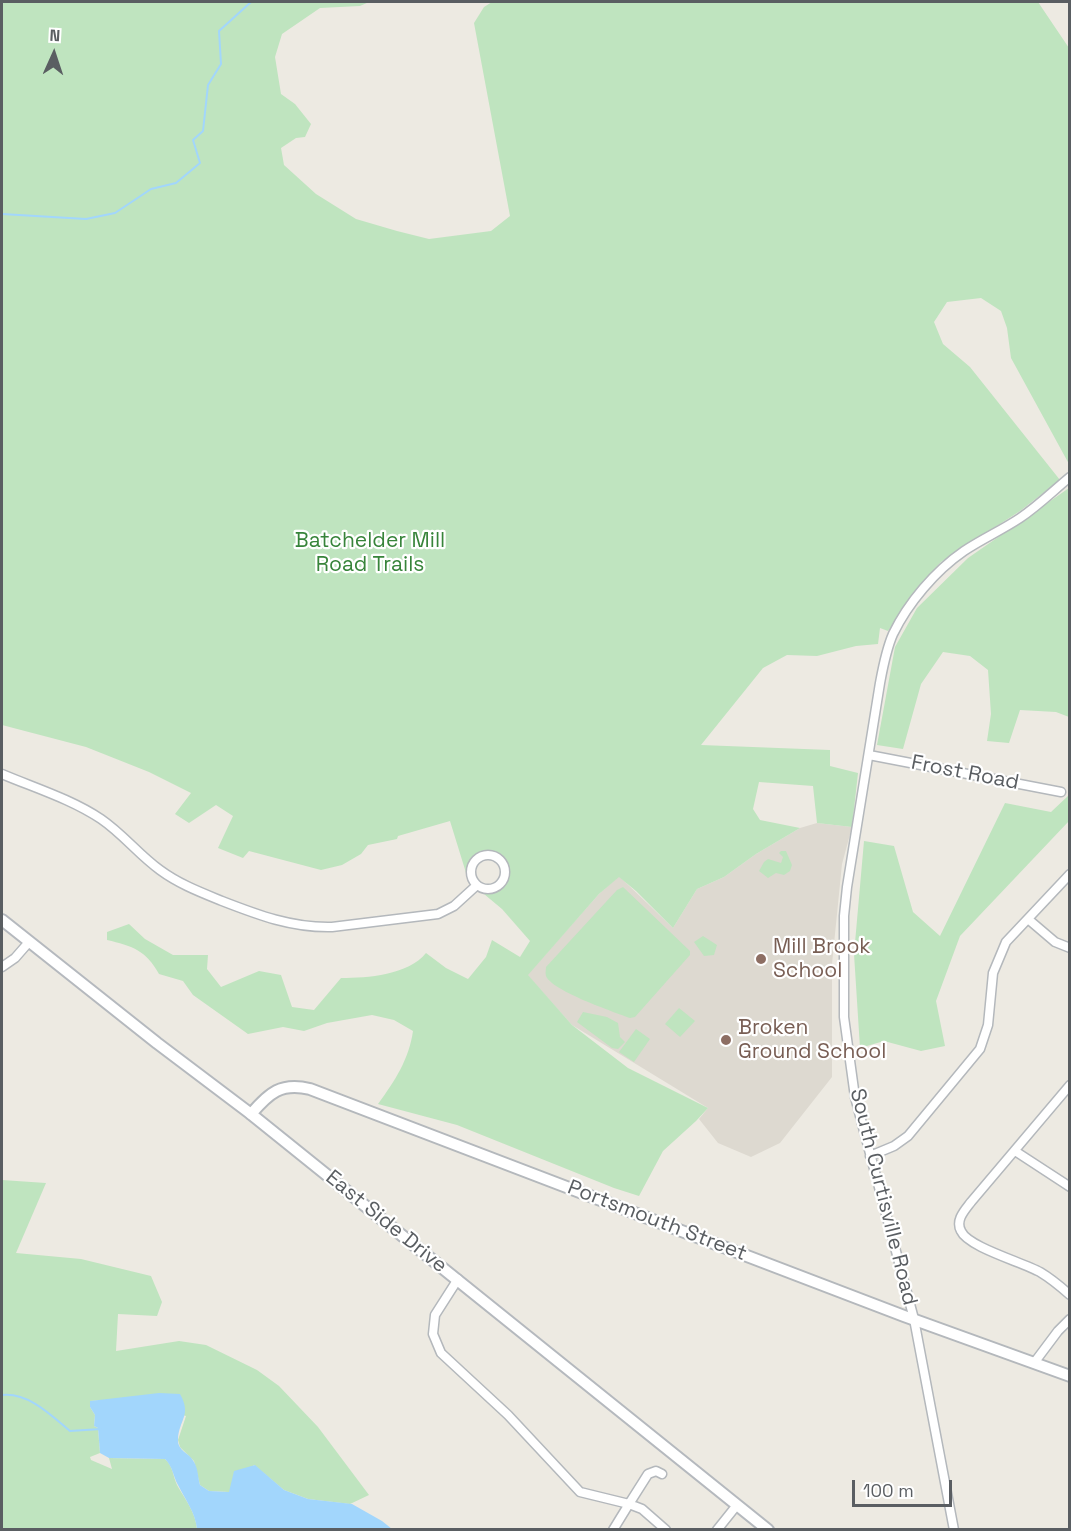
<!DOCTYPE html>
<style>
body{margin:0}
#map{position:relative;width:1071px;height:1531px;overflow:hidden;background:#edeae2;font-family:"Space Grotesk",sans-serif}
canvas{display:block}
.frame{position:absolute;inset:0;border:3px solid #5a5e62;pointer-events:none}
.north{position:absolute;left:24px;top:24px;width:60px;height:60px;-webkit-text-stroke:4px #fff;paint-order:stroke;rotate:3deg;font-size:16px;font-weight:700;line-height:24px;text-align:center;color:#5a5e62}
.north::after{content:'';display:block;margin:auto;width:21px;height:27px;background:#5a5e62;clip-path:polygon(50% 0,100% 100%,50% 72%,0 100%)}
.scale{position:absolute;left:852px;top:1480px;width:100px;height:27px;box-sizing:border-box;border:3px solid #5a5e62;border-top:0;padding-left:8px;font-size:18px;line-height:21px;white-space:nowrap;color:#5a5e62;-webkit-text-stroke:4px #fff;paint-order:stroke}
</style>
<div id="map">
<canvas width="1071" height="1531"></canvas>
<div class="frame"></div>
<div class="north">N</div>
<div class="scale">100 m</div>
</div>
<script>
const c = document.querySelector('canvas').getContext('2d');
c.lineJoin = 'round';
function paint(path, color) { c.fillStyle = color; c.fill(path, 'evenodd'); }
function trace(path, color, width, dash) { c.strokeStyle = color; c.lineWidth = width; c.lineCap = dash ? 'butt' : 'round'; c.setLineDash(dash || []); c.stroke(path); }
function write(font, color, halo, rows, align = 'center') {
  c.font = font + ' "Space Grotesk",sans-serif'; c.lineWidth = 4.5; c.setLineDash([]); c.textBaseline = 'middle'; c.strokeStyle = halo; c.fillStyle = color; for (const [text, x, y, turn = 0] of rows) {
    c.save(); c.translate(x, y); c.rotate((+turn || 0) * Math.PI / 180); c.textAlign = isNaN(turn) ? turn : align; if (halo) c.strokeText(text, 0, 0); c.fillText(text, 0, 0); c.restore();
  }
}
paint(new Path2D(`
 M817 823 852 827 842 864 832 964V1077L780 1143 751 1157 718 1143 699 1119 708 1108 572 1025 527 975 599 894 619 876 673 928 697 889 724 877 756 854 800 828Z`), '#ddd9d0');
paint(new Path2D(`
 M2 2H369L360 6 320 8 282 34 275 57 281 94 295 104 311 124 305 137 296 138 281 148 284 165 316 194 356 219 397 231 429 239 491 231 510 216 474 23 484 7 492 2H1038L1069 48V464L1011 358 1007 328 1001 311 981 298 947 302 934 322 943 344 970 367 1060 480 1020 511 941 562 925 579 888 631 880 628 878 644 856 646 817 656 787 655 763 668 701 745 830 750V766L858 773 852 827 817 823 813 786 759 782 753 809 760 820 800 828 756 854 724 877 697 889 673 928 636 891 619 877 599 894 528 975 572 1025 628 1068 708 1108 696 1121 663 1151 639 1196 614 1188 457 1125 378 1104C395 1081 409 1059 413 1031L394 1020 372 1015 327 1023 304 1031 283 1027 248 1034 193 995 183 981 159 974C146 950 132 946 107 940V932L129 924 145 939 173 955H208L207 969 221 987 259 971 281 975 292 1007 314 1010 341 978C368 978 408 975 426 953L446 968 468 979 486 957 492 940 520 957 530 941 502 909 484 894C527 894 506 836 476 855 469 860 467 868 467 876L450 821 398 836 397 839 368 845 361 854 342 865 321 870 249 851 243 858 218 848 233 816 216 805 189 823 175 814 191 793 149 772 86 747 2 725Z
 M1069 488V717L1056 712 1020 710 1009 743 987 741 991 714 988 670 970 656 943 652 921 684 903 749 877 745 895 647 917 608 968 558Z
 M1069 795V821L960 936 936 1001 945 1046 921 1051 884 1041 860 1048 854 954 864 841 894 846 913 912 940 936 1005 803 1051 812Z
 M781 851H786L792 865 790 871 784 875 776 873 768 878 759 871 764 862 768 859 781 863 783 857 779 853Z
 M623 887 690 951V955L635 1017 630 1018C614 1012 552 991 546 976 545 972 546 970 546 967L617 890Z
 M703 936 717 945 714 955 704 956 694 942Z
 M679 1008 695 1021 680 1037 665 1024Z
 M583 1012 607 1017 618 1023 620 1037 625 1042 618 1049 612 1048 577 1022Z
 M636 1029 650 1039 634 1062 619 1052Z
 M2 1180 46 1183 16 1253 81 1259 151 1276 162 1302 157 1316 118 1314 116 1351 179 1341 206 1345 257 1370 279 1386 318 1427 369 1495 350 1504 308 1499 284 1490 254 1465 229 1492 209 1491 200 1485 194 1461 180 1447 178 1440 186 1416 122 1399 90 1401V1407L95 1415 94 1426 98 1428 100 1453 90 1457 91 1460 112 1469 109 1458 165 1459C173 1466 173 1476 177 1485 186 1501 195 1511 197 1529H2Z`), '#bfe4bf');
paint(new Path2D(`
 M159 1393 180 1394C192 1415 179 1420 178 1439 177 1451 190 1453 194 1462 198 1468 198 1478 200 1485L209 1491 229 1492 234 1471 255 1465 284 1490 308 1499 352 1504 382 1521 392 1529H197C195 1512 186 1501 178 1485 173 1476 173 1467 165 1459L109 1458 100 1453 98 1428 94 1426 95 1415 90 1407V1401Z`), '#a2d6fc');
trace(new Path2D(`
 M2 214 86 219 115 213 151 189 176 183 200 163 193 140 203 131 208 85 221 64 219 31 251 2
 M2 1395C28 1392 51 1415 70 1431L101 1429`), '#a2d6fc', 2);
const minor = new Path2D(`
 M869 755 1061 792
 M2 774C35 788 71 799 101 819 123 834 139 855 160 870 179 884 200 892 222 901 258 915 292 928 332 927L438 914 454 906 477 885
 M471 872a17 17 0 1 1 34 0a17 17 0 1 1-34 0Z
 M1028 919 1055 942 1070 948
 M2 967 15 958 29 942
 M1070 1085 971 1202C965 1210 955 1220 961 1231 968 1247 1022 1262 1040 1272 1050 1278 1060 1286 1070 1295
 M1015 1151 1070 1187
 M870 1156 894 1146 908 1136 980 1049 988 1025 993 973 1006 942 1070 874
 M458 1279 435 1315 433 1334 441 1353 508 1415 580 1492 629 1504 648 1474 656 1471 662 1474
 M1034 1363 1058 1331 1070 1319
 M613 1530 629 1504 642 1509 666 1530
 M717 1530 737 1505
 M954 1530 914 1319 855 1097 844 1017V916L847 887 880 683C883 667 886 650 893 634 908 603 935 571 964 551 982 539 1002 530 1020 518 1038 506 1053 491 1070 477`);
const tertiary = new Path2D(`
 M251 1114C269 1093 281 1082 310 1089L904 1316 1070 1376`);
const secondary = new Path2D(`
 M2 920 157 1043 251 1114 768 1530`);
trace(minor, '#b4b8bc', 11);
trace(tertiary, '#b4b8bc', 14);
trace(secondary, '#b5b9be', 14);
trace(minor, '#fff', 8);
trace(tertiary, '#fff', 10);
trace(secondary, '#fff', 10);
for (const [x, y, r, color] of [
 [761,959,6,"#8d6e63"],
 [726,1040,6,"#8d6e63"]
]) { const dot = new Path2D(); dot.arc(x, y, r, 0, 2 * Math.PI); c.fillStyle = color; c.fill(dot); trace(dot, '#fff', 2); }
write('21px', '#37843a', '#fff', [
 ["Batchelder Mill",370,541],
 ["Road Trails",370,565]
]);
write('21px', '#5a5e62', '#fff', [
 ["Frost Road",965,773,11],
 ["South Curtisville Road",883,1197,76],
 ["Portsmouth Street",657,1221,21],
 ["East Side Drive",386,1222,39]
]);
write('21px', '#785e54', '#fff', [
 ["Mill Brook",773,947],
 ["School",773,971],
 ["Broken",738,1028],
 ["Ground School",738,1052]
], 'left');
</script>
